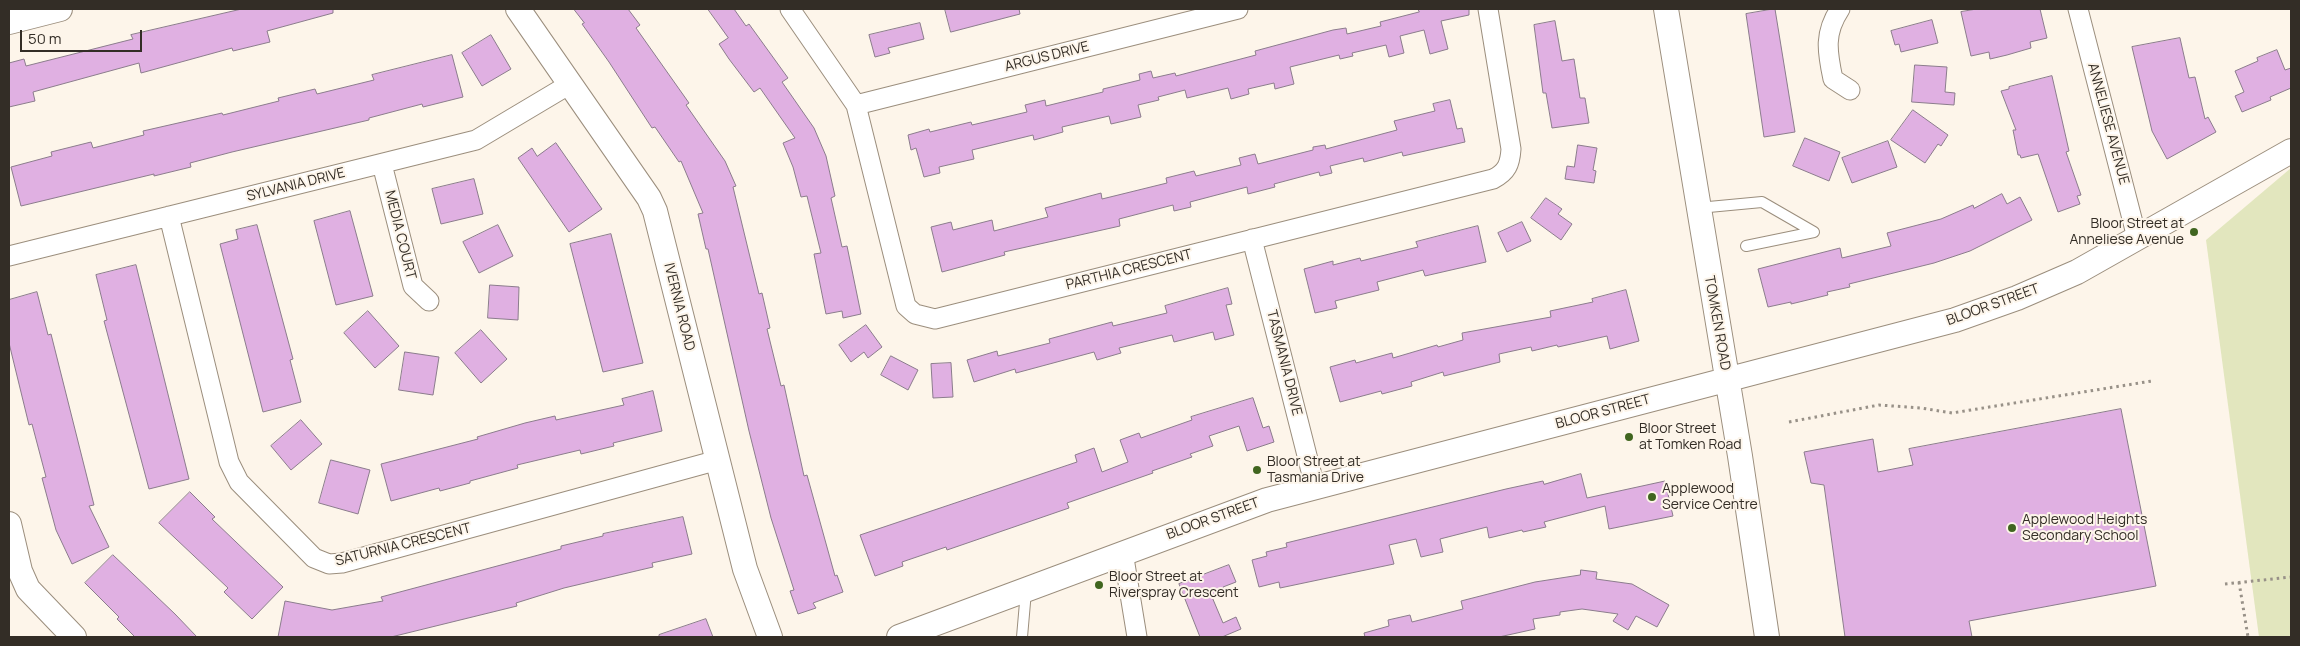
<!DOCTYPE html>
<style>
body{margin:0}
#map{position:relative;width:2300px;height:646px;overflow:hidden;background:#fdf5ea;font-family:Manrope,sans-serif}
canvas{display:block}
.frame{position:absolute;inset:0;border:10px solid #332d26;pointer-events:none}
.scale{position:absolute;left:20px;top:30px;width:122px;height:22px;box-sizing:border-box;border:2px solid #332d26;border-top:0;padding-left:6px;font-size:15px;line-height:18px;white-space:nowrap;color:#332d26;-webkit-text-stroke:4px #fdf5ea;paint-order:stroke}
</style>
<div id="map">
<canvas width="2300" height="646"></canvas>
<div class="frame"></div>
<div class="scale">50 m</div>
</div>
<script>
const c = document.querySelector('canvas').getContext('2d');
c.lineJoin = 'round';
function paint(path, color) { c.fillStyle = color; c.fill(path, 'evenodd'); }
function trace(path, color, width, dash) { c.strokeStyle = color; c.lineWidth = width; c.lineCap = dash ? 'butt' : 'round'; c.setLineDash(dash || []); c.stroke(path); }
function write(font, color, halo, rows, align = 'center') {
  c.font = font + ' Manrope,sans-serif'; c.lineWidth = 4; c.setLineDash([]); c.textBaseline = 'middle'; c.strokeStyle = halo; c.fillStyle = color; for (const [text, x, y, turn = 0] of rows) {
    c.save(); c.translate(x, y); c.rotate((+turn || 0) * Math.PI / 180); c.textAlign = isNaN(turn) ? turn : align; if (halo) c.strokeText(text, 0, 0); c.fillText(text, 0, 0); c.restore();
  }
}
paint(new Path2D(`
 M2291 168V637H2259L2206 240Z`), '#e2e6be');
const building = new Path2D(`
 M242 9H333V13L267 31 270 42 233 51 232 48 141 73 139 63 33 92 35 101 9 107V63L24 59 26 66 133 39 131 35Z
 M574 9H628L640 25 636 28 689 103 686 105 725 161 736 186 733 187 749 253 759 294 762 293 770 328 767 329 781 386 784 385 804 476 807 475 835 576 837 575 843 592 813 603 816 608 798 614 790 591 794 590 771 518 749 431 708 249H706L698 214 703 213 681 161 679 162 655 127 652 128 609 62 582 24 584 23Z
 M708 9H734L746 26 749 24 788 78 782 82 814 128 826 156 835 196 831 198 842 247 847 246 861 314 843 318 842 311 826 314 814 254 821 253 807 196 801 197 793 167 783 143 795 138 760 88 754 92 729 59 719 44 728 38Z
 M945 9H1019L1020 14 951 32Z
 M1418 9H1469V15L1441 21 1448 49 1430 54 1424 30 1400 36 1404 53 1389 57 1386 45 1352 53 1353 56 1340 59 1339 55 1290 67 1294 84 1275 89 1274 83 1248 89 1249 94 1231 99 1228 88 1187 98 1185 90 1158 97 1159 100 1138 105 1141 117 1111 124 1109 116 1062 127 1063 132 1034 140 1033 135 972 150 974 159 939 167 940 173 924 177 916 148 911 150 908 135 929 129 930 132 971 122 972 125 1027 112 1025 105 1045 100 1046 106 1103 92V89L1140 80 1139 74 1151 71 1153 78 1175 73 1176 76 1256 55 1255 51 1333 30 1346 28 1347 34 1381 26 1380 22 1419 12Z
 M1775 9 1795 132 1764 137 1746 14Z
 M1977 9H2040L2047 38 2030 42 2031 48 2007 55 1990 59 1989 52 1971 56 1961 12Z
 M1932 20 1938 43 1901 52 1899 44 1895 45 1891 31Z
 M1555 21 1562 61 1574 59 1580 98H1585L1589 123 1552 128 1546 93H1543L1534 25Z
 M920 23 924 39 888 48 890 53 875 57 869 35Z
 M491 35 511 69 482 86 462 53Z
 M2180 38 2189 78 2195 77 2205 119 2208 117 2216 132 2167 159 2152 131 2132 47Z
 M2277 50 2285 70 2291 68V88L2270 97 2271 100 2242 112 2235 96 2244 92 2235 71 2258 61 2257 58Z
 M452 55 463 97 423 107 422 104 369 118V120L232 152 190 163 191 167 154 176V174L21 206 11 167 52 156 51 152 91 142 93 148 144 135 143 131 222 113 223 115 279 101 278 98 315 89 317 94 374 80 372 75Z
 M1915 65 1947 67 1945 92 1955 93 1954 105 1912 102Z
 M2052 76 2069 151 2066 152 2081 195 2077 196 2080 204 2058 212 2038 154 2021 158 2020 155H2018L2013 130H2016L2001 91 2009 89V87Z
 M1450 100 1457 129 1462 128 1465 142 1403 156 1402 152 1364 162 1363 158 1330 166 1332 173 1320 176 1319 172 1274 184 1275 187 1248 194 1247 187 1190 202 1191 207 1174 211 1173 205 1119 219 1120 226 1004 252 1005 255 942 272 931 227 951 222 953 230 992 220 994 231 1048 217 1045 208 1101 193 1102 199 1167 183 1166 178 1194 171 1196 176 1241 165 1239 158 1255 154 1258 164 1313 150V147L1325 145 1326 149 1397 130 1394 121 1435 111 1433 104Z
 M1913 110 1948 135 1941 146 1938 144 1925 163 1891 140Z
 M1805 138 1840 152 1829 181 1793 166Z
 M1888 141 1897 167 1852 183 1842 158Z
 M556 143 602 209 569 232 518 158 532 148 537 156Z
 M1578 145 1597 148 1593 170 1596 171 1594 183 1565 179 1567 166 1574 167Z
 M474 179 483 214 441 224 432 189Z
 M2002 194 2007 204 2020 197 2032 220 1970 251 1934 263 1849 284 1850 287 1827 292 1828 295 1791 304V302L1768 307 1758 269 1840 248 1842 258 1891 246 1887 233 1941 219 1973 205 1974 208Z
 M1546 198 1562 209 1558 214 1572 224 1561 240 1531 218Z
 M350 211 373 296 336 305 314 221Z
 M1522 222 1531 241 1507 252 1498 233Z
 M257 225 293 359 290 360 301 402 263 412 220 244 238 239 236 230Z
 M498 225 513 256 479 273 463 242Z
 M1478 226 1486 262 1425 276 1423 270 1377 282 1379 290 1335 301 1337 308 1315 313 1304 269 1333 261V265L1360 258 1361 261 1418 247 1416 242Z
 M611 234 643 363 603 372 570 244Z
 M136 265 189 479 149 489 104 321 107 320 96 275Z
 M490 285 519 287 518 320 488 318Z
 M1228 288 1232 304 1226 305 1234 335 1215 340 1213 332 1174 342 1172 335 1119 348 1121 353 1097 360 1094 352 1016 373 1015 369 974 382 967 360 997 351 998 356 1050 343 1049 339 1112 322 1113 326 1167 313 1165 306Z
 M1626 290 1639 341 1610 349 1607 336 1558 347 1557 345 1532 351 1531 347 1499 354 1500 362 1444 376 1443 372 1411 382 1412 386 1382 394 1381 391 1340 402 1330 367 1355 360 1356 363 1392 353 1393 358 1437 345 1438 347 1463 340 1462 333 1551 317 1550 311 1593 302 1592 299Z
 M37 292 48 335 51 334 94 505 89 506 109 547 72 564 56 530 42 478 46 477 32 424 29 425 9 343V300Z
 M368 311 399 346 375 368 344 333Z
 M866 325 882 347 868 358 864 352 851 362 839 345Z
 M481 330 507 359 481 383 455 353Z
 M405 352 439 357 433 395 399 390Z
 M891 356 918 370 908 390 881 375Z
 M951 363 953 397 933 398 931 364Z
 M653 391 662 431 613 443 614 446 581 454 580 450 517 465 518 468 470 481V483L440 491 439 488 391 501 381 464 478 439 477 437 525 423 555 416 556 420 624 405 622 399Z
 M1253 398 1263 428 1269 426 1274 442 1247 451 1239 426 1209 436 1213 446 1190 454 1192 457 1152 471 1153 473 1067 503 1069 508 947 550 946 547 902 562 903 566 875 576 860 535 1077 462 1075 455 1094 448 1102 472 1128 462 1120 440 1139 433 1141 438 1192 420 1191 417Z
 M2121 409 2156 586 1969 621 1972 637H1845L1824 485 1811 483 1804 452 1873 439 1878 472 1913 465 1909 449Z
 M301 420 322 444 291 470 271 446Z
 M331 460 370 470 358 514 319 503Z
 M1581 474 1587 498 1665 481 1673 516 1609 529 1605 506 1544 522 1546 527 1523 532 1522 530 1489 538 1487 527 1440 539 1443 552 1421 557 1416 539 1389 545 1394 564 1280 588 1279 582 1259 587 1252 560 1267 556 1266 552 1287 547 1286 543 1506 489 1543 481 1544 484Z
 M190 492 215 517 212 519 283 587 252 619 224 592 228 588 159 523Z
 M683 517 692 554 652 563 653 567 564 588 516 603 517 606 391 637H278L285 601 332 610 383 601 381 597 561 549V546L603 536V534Z
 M113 555 175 614 197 637H135L117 619 119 617 85 583Z
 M1229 565 1236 582 1223 587 1225 593 1212 597 1223 623 1236 617 1241 629 1222 637H1200L1179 584Z
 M1581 570 1597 572 1596 579 1632 584 1669 605 1657 627 1636 616 1628 630 1613 621 1618 614 1582 609 1560 612V615L1533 619 1535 629 1499 637H1365L1364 633 1389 626 1388 620 1410 615 1412 622 1463 609 1461 601 1535 582 1580 575Z
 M706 619 713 637H659V635Z`);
paint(building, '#e0b0e2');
trace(building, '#8b7c8c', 1);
const service = new Path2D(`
 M1698 208 1762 202 1814 232 1746 246
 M1022 637 1026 591`);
const minor = new Path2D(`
 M790 9 856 105 906 306 915 314 935 319 1493 179C1507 172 1510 164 1511 149L1488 9
 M1840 9C1824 33 1827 51 1833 79L1850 90
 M2078 9 2137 238
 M856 105 1238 9
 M382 164 413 286 429 301
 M169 216 229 462 239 482 314 558 329 564 342 563 718 460
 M1252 239 1315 487
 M9 256 476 140 570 84
 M1123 552 1137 637`);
const tertiary = new Path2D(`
 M518 9 649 198 655 211 745 569 770 637
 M1666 9 1740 456 1767 637
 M9 22 60 9
 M9 524 20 571 28 589 74 637
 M899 637 1267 500 1955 320 2017 298 2077 272 2291 151`);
trace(service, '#9b8e7d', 12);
trace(minor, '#9b8e7d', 21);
trace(tertiary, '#9b8e7d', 26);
trace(new Path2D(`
 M1789 422 1879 405 1921 408 1952 413 2152 381
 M2239 582 2248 637
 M2225 584 2291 577`), '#989188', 3, [2.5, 4]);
trace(service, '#fff', 10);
trace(minor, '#fff', 19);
trace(tertiary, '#fff', 24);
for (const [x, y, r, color] of [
 [2194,232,5,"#40651f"],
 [1629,437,5,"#40651f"],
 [1257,470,5,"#40651f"],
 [1652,497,5,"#40651f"],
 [2012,528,5,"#40651f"],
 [1099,585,5,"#40651f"]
]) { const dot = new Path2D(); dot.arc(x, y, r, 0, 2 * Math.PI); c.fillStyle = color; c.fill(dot); trace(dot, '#fdf5ea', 2); }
write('14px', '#332d26', '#fdf5ea', [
 ["ARGUS DRIVE",1047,57,-14],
 ["ANNELIESE AVENUE",2108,124,75],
 ["SYLVANIA DRIVE",296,185,-14],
 ["MEDIA COURT",400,235,76],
 ["PARTHIA CRESCENT",1129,270,-14],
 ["BLOOR STREET",1993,305,-20],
 ["IVERNIA ROAD",679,307,76],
 ["TOMKEN ROAD",1717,323,80],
 ["TASMANIA DRIVE",1284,363,76],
 ["BLOOR STREET",1603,412,-15],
 ["BLOOR STREET",1213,519,-20],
 ["SATURNIA CRESCENT",403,545,-14]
]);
write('14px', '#332d26', '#fdf5ea', [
 ["Bloor Street at",2184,224,"right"],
 ["Anneliese Avenue",2184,240,"right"],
 ["Bloor Street",1639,429],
 ["at Tomken Road",1639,445],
 ["Bloor Street at",1267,462],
 ["Tasmania Drive",1267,478],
 ["Applewood",1662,489],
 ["Service Centre",1662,505],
 ["Applewood Heights",2022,520],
 ["Secondary School",2022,536],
 ["Bloor Street at",1109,577],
 ["Riverspray Crescent",1109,593]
], 'left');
</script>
